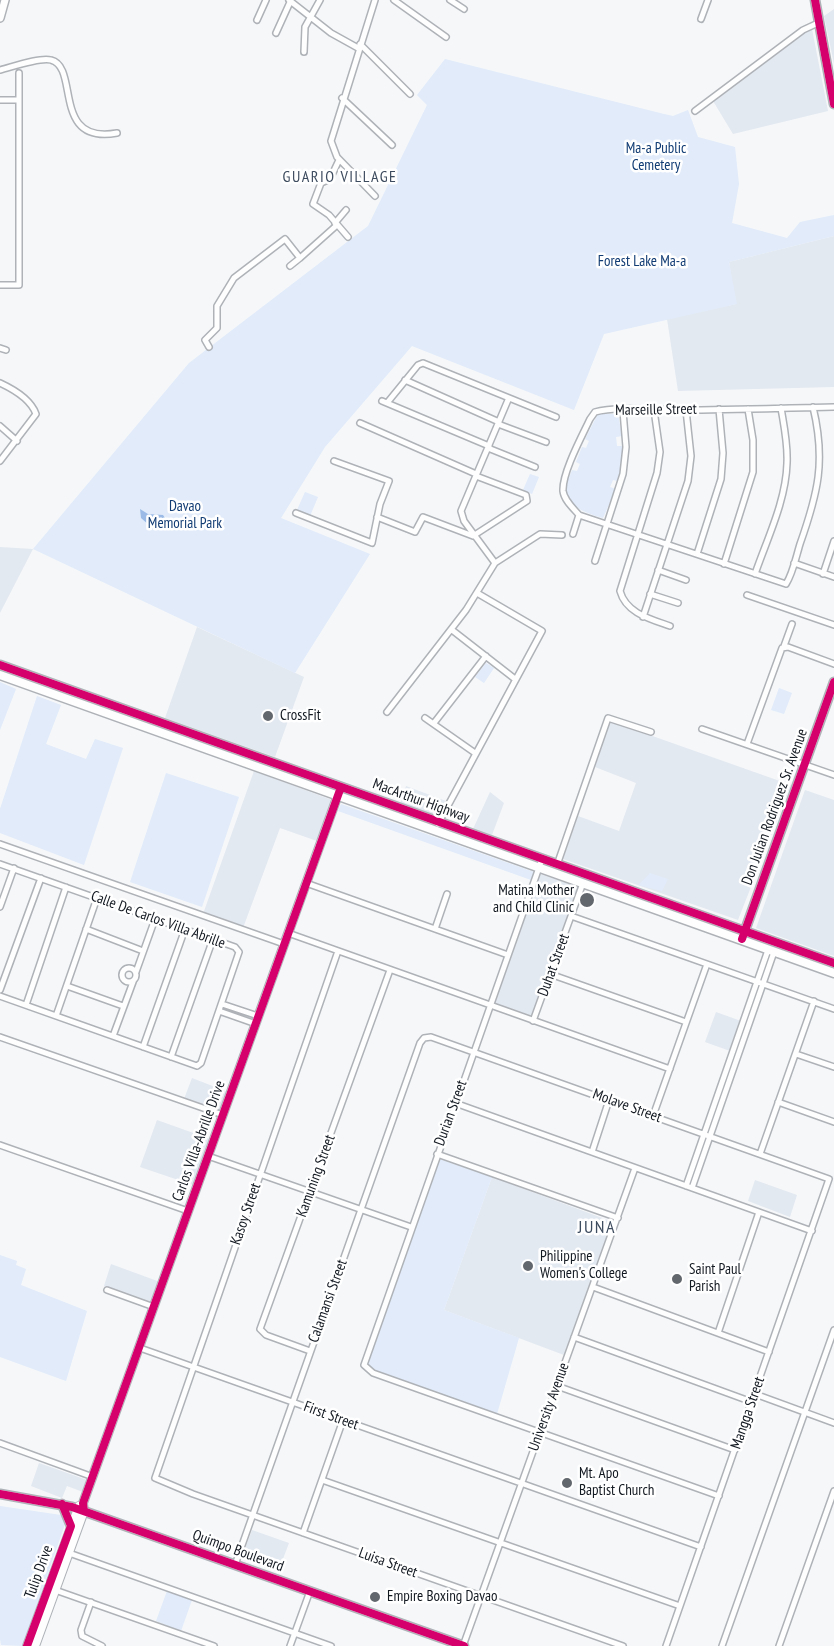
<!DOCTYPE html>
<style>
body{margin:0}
canvas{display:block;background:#f5f7f9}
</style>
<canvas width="834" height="1646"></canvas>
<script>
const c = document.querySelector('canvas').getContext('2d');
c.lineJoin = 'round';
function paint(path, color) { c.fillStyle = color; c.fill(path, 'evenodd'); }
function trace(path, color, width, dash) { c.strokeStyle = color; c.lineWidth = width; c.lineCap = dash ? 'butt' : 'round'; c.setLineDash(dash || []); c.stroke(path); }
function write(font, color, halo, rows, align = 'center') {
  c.font = font + ' "PT Sans Narrow",sans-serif'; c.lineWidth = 5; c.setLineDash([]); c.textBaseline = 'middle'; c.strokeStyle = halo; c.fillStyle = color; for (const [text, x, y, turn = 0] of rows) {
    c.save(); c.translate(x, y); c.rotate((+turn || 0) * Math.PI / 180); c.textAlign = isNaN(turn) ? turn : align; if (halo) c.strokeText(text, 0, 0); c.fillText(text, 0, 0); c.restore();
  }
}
paint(new Path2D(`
 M834 9V64L824 16Z
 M812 29 828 111 733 134 713 101 804 32Z
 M834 236V387L678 391 667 319 736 304 729 262Z
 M0 547 33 549 0 613Z
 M197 627 304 677 275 757 165 718Z
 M610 721 791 785 738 920 563 859 578 816 619 831 636 783 595 767Z
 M254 771 332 800 317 841 280 828 243 928 203 914Z
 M406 786 446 801 437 817 400 804Z
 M805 790 834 800V956L756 928Z
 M490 792 504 803 492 835 473 829Z
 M540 874 578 887 532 1016 494 1003Z
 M716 1012 741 1021 730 1051 705 1042Z
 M192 1078 228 1092 221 1112 184 1099Z
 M157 1120 213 1140 196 1186 140 1167Z
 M492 1177 613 1222 564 1355 444 1310Z
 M755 1180 797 1195 790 1217 748 1201Z
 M111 1264 160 1282 153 1303 104 1286Z
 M39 1463 87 1480 83 1492 67 1486 62 1498 31 1486Z
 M252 1530 289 1543 278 1572 241 1559Z`), '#e3e9f1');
paint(new Path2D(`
 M445 59 664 114 673 116 688 110 698 137 735 147 739 184 732 223 787 238 800 222 834 215V236L729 262 737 304 604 334 574 410 412 346 325 447 281 518 370 554 295 673 33 549 189 363 368 226 427 105 417 95Z
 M598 414H618L622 436 616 437 617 446H623C624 458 622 470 618 481L613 480 610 487 616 489 603 518C591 515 564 506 565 489 565 483 570 476 572 470L577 471 580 464 576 462 582 447 586 448 589 441 585 439Z
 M530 474 539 477 532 494 523 490Z
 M305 492 318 497 310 516 297 510Z
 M486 663 494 668 484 683 475 677Z
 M0 682 16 689 0 730Z
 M779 688 792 693 784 714 771 710Z
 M37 696 61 705 46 744 86 759 95 739 123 748 84 865 0 833V809Z
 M166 773 239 797 202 907 130 882Z
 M341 804 534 872 531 880 338 811Z
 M650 873 668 879 662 891 638 885Z
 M439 1159 492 1177 444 1310 519 1338 497 1414 373 1371 367 1366Z
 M0 1255 17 1261 16 1265 26 1269 21 1285 87 1311 66 1381 0 1357Z
 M0 1506 61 1515 65 1524 23 1646 1 1645 0 1639Z
 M167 1591 192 1600 181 1631 156 1621Z`), '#e1ebfa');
paint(new Path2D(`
 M140 509 148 514 163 515 165 518 149 525 141 518Z`), '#9bbbe6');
const minor = new Path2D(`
 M289 0 331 33 358 48
 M375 0 331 141 337 157 375 196
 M394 0 446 37
 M450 0 464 9
 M701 19 708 0
 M257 20 266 0
 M276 33 291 0
 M360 44 410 94
 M304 52 305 27 320 0
 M0 70C12 67 40 57 51 60 80 67 51 145 117 133
 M342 98 392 145
 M0 100H19
 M695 111 803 30 818 23
 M339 160 330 179 321 183 313 204 329 215 348 237
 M335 223 346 210
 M290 266 300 258
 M0 285H19V73
 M209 347 205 340 217 328V306L234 278 285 239 300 258 337 225
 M0 348 6 350
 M405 380 499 422
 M0 383C13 389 31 400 36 414L0 461
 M382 401 489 446
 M387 403 418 365 423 363 556 417
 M813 407C826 461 818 493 800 544 796 557 793 573 786 584L579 515C573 508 564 500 563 491 562 473 582 436 590 419L595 412C615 406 659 410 682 410 733 410 783 408 834 407
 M654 410 660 452 657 473 620 591C626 613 650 619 670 626
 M360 423 476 474
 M498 424 546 442
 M0 426 17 441
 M488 448 535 467
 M296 513 372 543 380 504 389 481 334 461
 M377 517 415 532 423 517 473 536 527 501 526 495 476 476
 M573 534 579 515
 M697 554 721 479 723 453 719 409
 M595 561 623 474 626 447 623 411
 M495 563 464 521 461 511 508 400
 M794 563 834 577
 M724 564 753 472V440L748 409
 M658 570 686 580
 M755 574C767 539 786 501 787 463 788 444 784 426 781 408
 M823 574 834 541
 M650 594 678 603
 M747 595 834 625
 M643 617 688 481 691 456 686 410
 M452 630 515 679
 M784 646 792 624
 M387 712 466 610 495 563 540 534 562 535
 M425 718 475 753
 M434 723 486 656
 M702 729 834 775
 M747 744 782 648 788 647 834 664
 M438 824 542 631 477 593
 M0 844 284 944
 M542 859 364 1365 373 1373 719 1496
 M0 864 235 947 239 952 201 1063 197 1066 0 996
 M557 865 608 718 651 732
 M306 883 508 955
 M0 907 14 868
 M571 916 834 1009
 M86 929 143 951
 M435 929 447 894
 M288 933 670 1069
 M338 951 155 1478 193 1494 623 1646
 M122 975a7 7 0 1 1 14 0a7 7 0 1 1-14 0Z
 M136 972 155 919
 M550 974 686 1022
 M67 986 123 1006
 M0 990 41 878
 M222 1004 258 1016
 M26 1005 66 887
 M219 1011 256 1024
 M56 1016 97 898
 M533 1021 583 883
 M113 1036 133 982
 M0 1037 223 1115
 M143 1047 185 929
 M796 1054 834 1067
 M171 1057 213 939
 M778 1102 834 1122
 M455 1103 812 1231
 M653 1116 707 964
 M0 1145 188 1211
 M592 1152 609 1100
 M437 1154 618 1218
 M760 1154 814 1001
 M208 1156 411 1227
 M686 1186 768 950
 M692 1188 774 952
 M593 1287 769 1352
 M107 1290 154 1307
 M718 1333 759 1212
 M574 1337 752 1402
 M140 1348 701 1547
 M310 1351 266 1335 260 1329 390 970
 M557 1386 735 1450
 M755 1394 834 1423
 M0 1443 93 1477
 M322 1480 680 1606
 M303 1533 343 1420
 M69 1553 331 1646
 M235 1565 420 1043 424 1038 431 1037 829 1179 666 1646
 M55 1590 214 1646
 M91 1602 81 1630 82 1636 102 1646
 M290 1646 310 1591
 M463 1646 635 1168
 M722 1646 834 1330
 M779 1646 834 1491`);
const tertiary = new Path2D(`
 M0 18 5 0`);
const secondary = new Path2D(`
 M27 1646 79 1506
 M35 1646 84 1511 83 1503 339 792`);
const primary = new Path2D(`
 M815 0 834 104
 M0 665 834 963
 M0 675 834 973
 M743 936 834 682
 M0 1494 72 1507 464 1646
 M62 1504 71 1526`);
trace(minor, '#afb3b8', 8);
trace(tertiary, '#afb3b8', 10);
trace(secondary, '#afb3b8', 10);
trace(primary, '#afb3b8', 11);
trace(minor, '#fefefe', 5);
trace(tertiary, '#fefefe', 7);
trace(secondary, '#fefefe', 8);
trace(primary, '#fefefe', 8);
trace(new Path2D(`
 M815 0 834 104
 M0 665 834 963
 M742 939 834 682
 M0 1494 72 1507 464 1646
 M84 1511 83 1503 341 787
 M27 1646 71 1526 62 1504`), '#d6006c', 8);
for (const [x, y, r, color] of [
 [268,716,6,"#62676d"],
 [587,900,8,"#62676d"],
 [528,1266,6,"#62676d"],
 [677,1279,6,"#62676d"],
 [567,1483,6,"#62676d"],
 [375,1597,6,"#62676d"]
]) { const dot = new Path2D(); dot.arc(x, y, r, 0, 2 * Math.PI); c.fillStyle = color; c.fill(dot); trace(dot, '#fff', 2); }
write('15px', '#103b73', '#fff', [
 ["Ma-a Public",656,149],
 ["Cemetery",656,166],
 ["Forest Lake Ma-a",642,262],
 ["Davao",185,507],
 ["Memorial Park",185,524]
]);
write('15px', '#131921', '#fff', [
 ["Marseille Street",656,410,-1],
 ["MacArthur Highway",421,801,20],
 ["Don Julian Rodriguez Sr. Avenue",775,807,-70],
 ["Calle De Carlos Villa Abrille",158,920,20],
 ["Duhat Street",554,965,-70],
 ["Molave Street",627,1106,20],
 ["Durian Street",451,1113,-70],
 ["Carlos Villa-Abrille Drive",199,1141,-70],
 ["Kamuning Street",316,1176,-70],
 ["Kasoy Street",246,1214,-71],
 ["Calamansi Street",328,1301,-70],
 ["University Avenue",549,1407,-70],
 ["Mangga Street",748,1413,-71],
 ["First Street",331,1416,20],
 ["Quimpo Boulevard",238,1551,20],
 ["Luisa Street",388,1563,20],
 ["Tulip Drive",39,1572,-70]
]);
write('15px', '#131921', '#fff', [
 ["CrossFit",280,716],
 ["Matina Mother",574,891,"right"],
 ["and Child Clinic",574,908,"right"],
 ["Philippine",540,1257],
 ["Women's College",540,1274],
 ["Saint Paul",689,1270],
 ["Parish",689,1287],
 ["Mt. Apo",579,1474],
 ["Baptist Church",579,1491],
 ["Empire Boxing Davao",387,1597]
], 'left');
c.letterSpacing = '1.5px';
write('16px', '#3e4c5f', '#fff', [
 ["GUARIO VILLAGE",340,177]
]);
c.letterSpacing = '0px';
c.letterSpacing = '1.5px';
write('18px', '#3e4c5f', '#fff', [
 ["JUNA",597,1228]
]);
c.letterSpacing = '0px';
</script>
